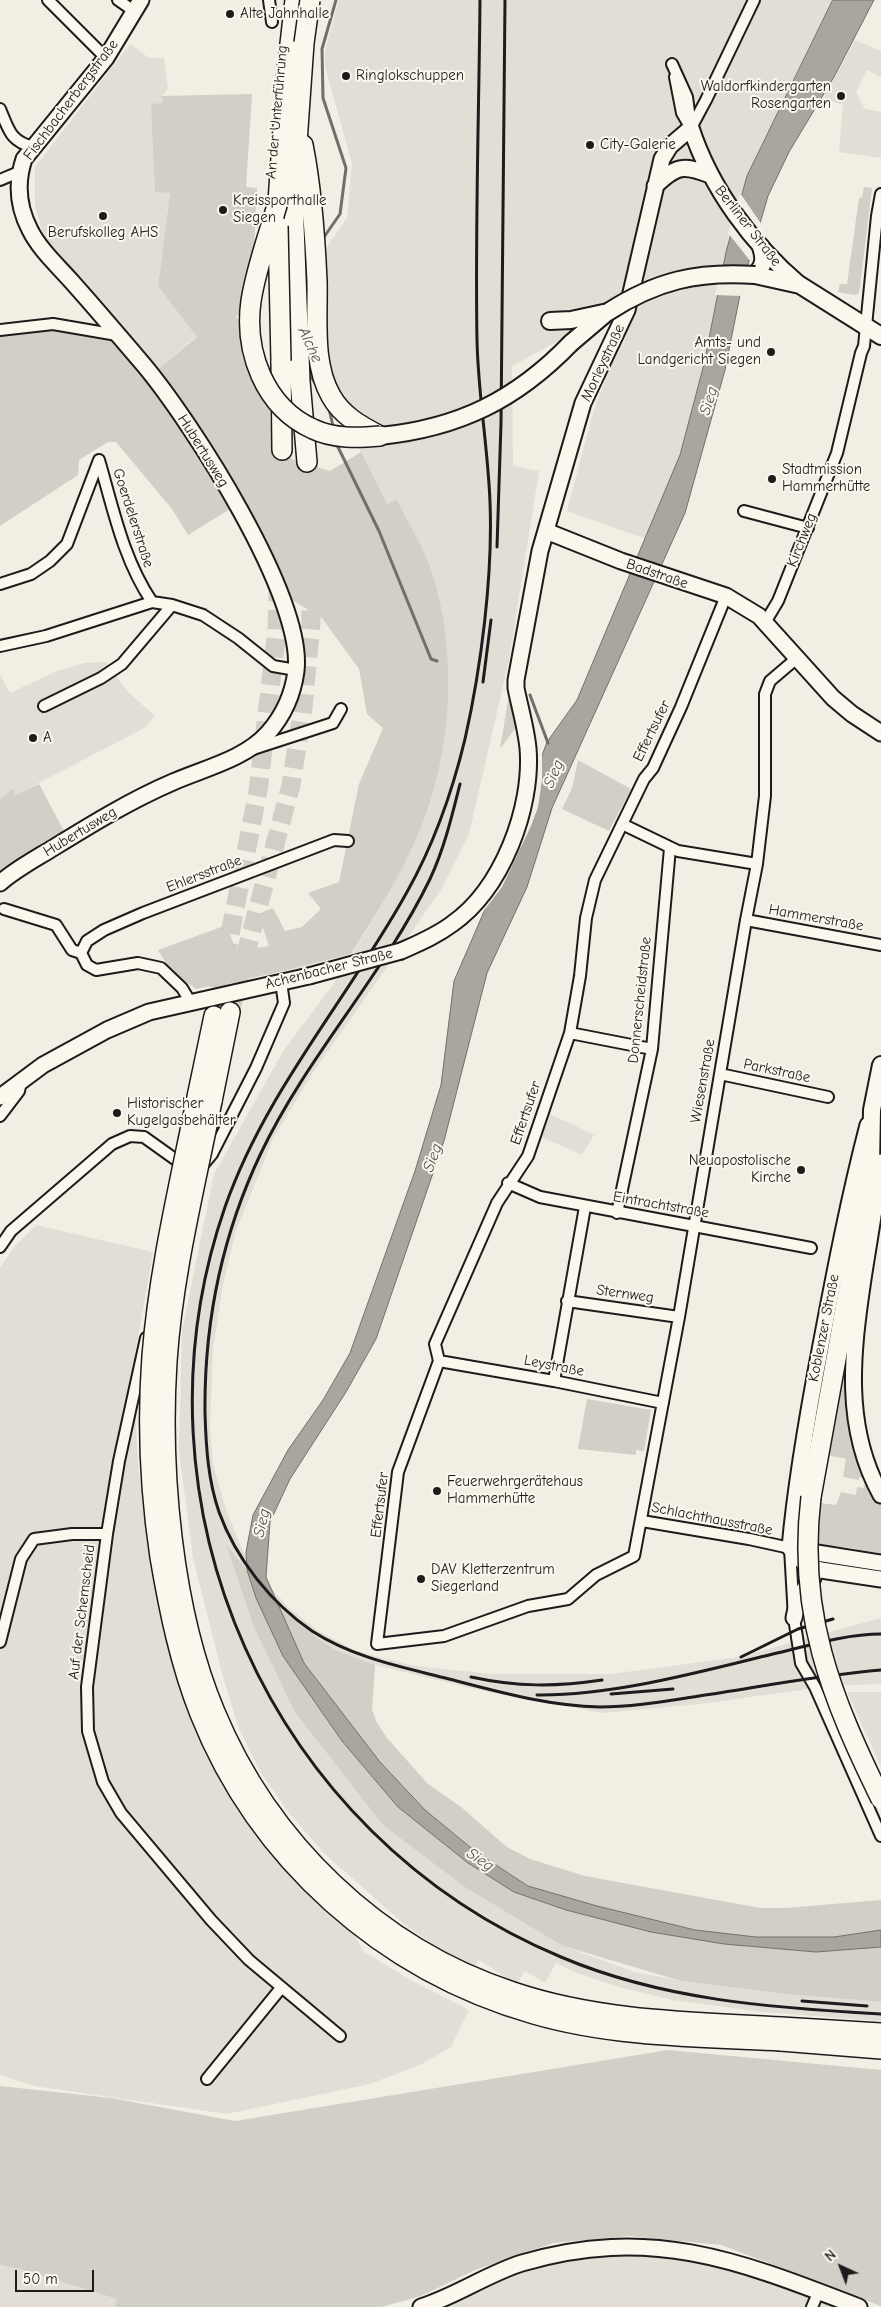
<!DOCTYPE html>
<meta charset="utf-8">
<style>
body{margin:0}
#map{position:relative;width:881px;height:2307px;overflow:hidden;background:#f2eee4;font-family:"Comic Neue",sans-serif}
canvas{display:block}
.north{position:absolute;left:816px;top:2242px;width:50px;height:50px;-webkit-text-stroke:4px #fbf7ec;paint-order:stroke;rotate:317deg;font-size:14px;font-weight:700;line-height:20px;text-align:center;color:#1c1c1c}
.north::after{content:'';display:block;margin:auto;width:18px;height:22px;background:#1c1c1c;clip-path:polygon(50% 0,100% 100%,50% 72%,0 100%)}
.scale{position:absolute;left:15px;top:2270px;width:79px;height:22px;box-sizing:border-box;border:2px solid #1c1c1c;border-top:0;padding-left:6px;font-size:15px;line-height:18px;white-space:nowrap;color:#1c1c1c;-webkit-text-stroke:4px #fbf7ec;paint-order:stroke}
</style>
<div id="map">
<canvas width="881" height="2307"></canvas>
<div class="north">N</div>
<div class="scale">50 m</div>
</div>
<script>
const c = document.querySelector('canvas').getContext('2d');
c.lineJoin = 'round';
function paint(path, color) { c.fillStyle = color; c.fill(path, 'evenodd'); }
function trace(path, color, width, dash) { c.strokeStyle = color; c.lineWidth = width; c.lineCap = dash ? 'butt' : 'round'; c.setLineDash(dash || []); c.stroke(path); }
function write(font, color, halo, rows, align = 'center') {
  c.font = font + ' "Comic Neue",sans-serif'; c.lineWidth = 4; c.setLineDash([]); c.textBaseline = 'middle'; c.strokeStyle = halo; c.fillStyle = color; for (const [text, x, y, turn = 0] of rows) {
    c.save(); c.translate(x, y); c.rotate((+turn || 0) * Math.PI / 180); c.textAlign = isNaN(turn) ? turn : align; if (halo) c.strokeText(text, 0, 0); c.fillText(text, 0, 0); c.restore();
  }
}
paint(new Path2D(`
 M339 0H833L747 176 726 252 704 364 680 455 646 539 567 511 592 416 634 300 512 366 513 466 539 471 509 660 469 834 441 890 312 1074 273 1139 236 1231 223 1284 213 1349 210 1427 213 1464 226 1510 243 1551 263 1579 290 1609 317 1630 354 1650 386 1659 416 1666 491 1674H611L739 1657 881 1618V1684L830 1686 700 1704 603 1713 479 1690 375 1665 336 1650 317 1638 280 1608 227 1545 383 1825 563 1946 635 1972 681 1981 785 1994 881 2002V2021L763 2012 673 2000 622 1988 577 1973 556 1963 545 1983 525 1971 516 1984 479 1960 470 1971 404 1924 324 1853 289 1813 259 1770 238 1726 223 1677 193 1558 179 1450 182 1331 214 1174 284 1050 332 986 379 910 421 827 395 499 387 505 303 335 312 277 328 245 347 218 352 164 325 66V51Z
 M855 40 881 51V77L867 70 856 92 865 109 881 112V158L839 152 843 105 823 99Z
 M130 44 149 58H164L168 88 162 96 163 104H152L155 192H170L158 286 197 336 157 370 53 252 41 228 35 205V167Z
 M106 662 127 691 155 716 146 727 16 795 12 790 0 799V674L10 693 57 671 84 663Z
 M550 1114 594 1135 582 1155 542 1137Z
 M36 1225 153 1252 133 1366 138 1464 147 1533 230 1786 274 1855 322 1908 356 1937 363 1951 412 1981 469 2010 451 2047 422 2064 370 2084 227 2114 34 2086 0 2075V1268L14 1247Z
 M847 1692H881V1767Z
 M593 2254H665L717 2262 833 2307H438L530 2269Z
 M0 2265 23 2270 117 2299 115 2307H0Z`), '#e2ded5');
paint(new Path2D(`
 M252 94 246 187 257 188 253 268 246 312 236 316 214 287 238 319 245 358 270 411 272 453 330 471 361 452 387 504 396 499C407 521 422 544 430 567 458 648 453 748 421 827 403 872 377 913 351 954L280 972 196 989 171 971 158 950 227 925 236 951 269 946 258 914 273 908 285 931 302 927 321 909 308 893 339 882 359 784 383 728 367 714 359 669 322 618 275 590 230 509 188 535 172 509 116 442H108L79 460 78 475 0 526V330L102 323 157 370 197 337 158 286 170 193 155 192 151 104 163 103 162 96Z
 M864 187 872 188 860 287 858 294 854 295 838 292 840 284H847L859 198H862Z
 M510 688 517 726 500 749Z
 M578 760 631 789 609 831 562 809 572 788Z
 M39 784 64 831 0 871V799L12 789 16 795Z
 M850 1325V1337L873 1489 881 1505V1558L862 1553 854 1548 817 1545 820 1503 836 1505 841 1492 856 1495 857 1487 864 1488 866 1478 859 1477V1480L843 1477 846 1459 827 1455Z
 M587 1399 651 1410 644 1451 636 1450V1455L578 1449Z
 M226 1544 247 1570 256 1598 283 1656 342 1741 398 1807 468 1863 514 1892 566 1910 651 1932 724 1944 816 1952 881 1947V2002L785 1994 681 1981 563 1946 465 1887 383 1825 295 1712 254 1627Z
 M280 1608 317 1638 336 1650 375 1665 372 1709 376 1721 387 1738 428 1784 461 1807 507 1847 530 1859 585 1876 760 1908H786L881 1900V1930L834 1937H756L695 1930 597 1906 528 1886 476 1852 425 1810 380 1762 304 1663Z
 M668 2050 881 2070V2306L721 2245 629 2236 553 2243 475 2270 421 2296 381 2307H115L117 2299 23 2270 0 2265V2086L111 2098 235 2121Z`), '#d2cfc6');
const water = new Path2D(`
 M833 0H874L834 77 789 152 768 196 742 285 725 370 685 513 552 808 527 887 487 973 444 1141 376 1339 346 1392 290 1479 270 1522 266 1577 304 1663 380 1762 425 1810 476 1852 528 1886 597 1906 695 1930 756 1937H834L881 1930V1947L816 1952 724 1944 651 1932 566 1910 514 1892 468 1863 398 1807 342 1741 283 1656 256 1598 247 1570 246 1552 253 1515 288 1450 323 1400 350 1353 415 1171 441 1085 454 981 486 907 547 742 577 700 680 455 704 364 726 252 747 176Z`);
paint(water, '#a9a6a0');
trace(water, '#716f6b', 1);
paint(new Path2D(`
 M740 193 762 225 751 262 728 233Z
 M733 265 750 266 742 296 715 295 721 266Z
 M542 754V780L538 807 531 826 502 887 479 917 539 755Z`), '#f2eee4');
trace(new Path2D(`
 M322 240 340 214 346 168 323 98 322 49 336 0
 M307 370 318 388
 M329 409 334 430
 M336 443 379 531 431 659 437 661
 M530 695 548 743`), '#716f6b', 3);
trace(new Path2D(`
 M230 1012 291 785 303 707 311 623 307 462
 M214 1016 258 791 277 630 282 450`), '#d2cec6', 19, [19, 9]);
const street = new Path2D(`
 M48 0 106 58
 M118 0 134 11
 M269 0 272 22
 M672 64 687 97 691 127
 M675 77 682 113 689 125
 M0 109C9 130 10 141 33 147
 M691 128 706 100 754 0
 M0 180 19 172
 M0 330 53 324 117 335
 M99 460C113 508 123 559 152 602
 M744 511 808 528
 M0 584 31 574 50 561 67 544 99 460
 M726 596 681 707 653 768 644 779 595 880 586 918 580 976 570 1033 528 1156 497 1203 435 1344 439 1361 398 1472 377 1644 444 1636 528 1606 568 1599 596 1575 634 1556 679 1317 746 920 757 864 765 796V694L770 681 797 658
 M766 621 778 601 837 453 861 353 864 346 877 216 881 194
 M0 646 46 636 152 602 172 605 203 615 238 638 273 666 296 670
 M44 706 101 678 122 664 172 605
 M253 749 333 723 341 709
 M622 824 678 851 757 864
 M4 909 56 925 72 950 81 953 87 965 96 970 138 963 161 968 182 988 191 1003
 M746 920 881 945
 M81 953 87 941 104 930 143 913 334 840 348 841
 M570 1033 652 1049
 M720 1074 828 1097
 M0 1116 19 1091 21 1082
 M202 1166 212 1154 256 1068 284 1003 281 982
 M508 1183 540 1197 811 1248
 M617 1213 652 1049 670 848
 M0 1247 11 1231 112 1144 130 1136 144 1137 179 1162 183 1168
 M567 1301 679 1317
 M146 1338 119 1461 107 1534 87 1687 88 1731 103 1782 121 1813 211 1920 249 1960 340 2036
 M439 1361 554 1381 663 1403
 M554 1381 585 1207
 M642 1521 749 1539 790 1548 794 1618 801 1663 815 1687 881 1836
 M0 1642 21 1559 34 1539 72 1534H107
 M207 2079 281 1988
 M812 2307 819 2291`);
const secondary = new Path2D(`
 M655 186C676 166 683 164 710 175
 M546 531 621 561 726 596 759 616 833 698 852 714 881 733
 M0 883C16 869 35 859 53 848 92 824 131 800 173 782 205 768 245 759 268 733 283 716 293 694 296 671 305 598 191 421 143 364 120 337 97 310 73 283 58 266 40 250 30 230 18 207 16 183 24 159L106 58 141 0
 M401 951C419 943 436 936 452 924 502 889 533 808 528 748 526 728 520 708 516 688V680L540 551 583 403 627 310 662 159 670 146 691 128C711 189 752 244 800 285
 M0 1097 43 1065 107 1030 149 1012 309 976
 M881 1162C876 1201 869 1240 863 1279 852 1353 843 1427 881 1495
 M790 1548C796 1480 808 1413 821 1345 835 1271 849 1198 868 1125
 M790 1548 806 1565 821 1570 881 1579
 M798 1550 881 1563
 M794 1618C797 1602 801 1590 813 1578
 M421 2307C456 2296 487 2274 522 2263 651 2225 740 2261 859 2307`);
const primary = new Path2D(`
 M755 275 800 285 881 336
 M755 275C764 266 765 259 761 247
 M550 321 571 320 608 312
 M571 343 604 315
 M871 1166 872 1110 881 1065`);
const highway = new Path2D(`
 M304 43 293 199 300 381 307 462
 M303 145C312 190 315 235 317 281 318 318 312 363 331 396 342 416 361 426 380 436
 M278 202 287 70 295 0
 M281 361 282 450
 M197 1097 214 1016
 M212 1101 230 1012
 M811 1497 871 1166
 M781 2027 881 2033
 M781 2041 881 2049`);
trace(street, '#1c1c1c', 14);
trace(secondary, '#1c1c1c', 19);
trace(primary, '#1c1c1c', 20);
trace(highway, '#1c1c1c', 22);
trace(street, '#fbf7ec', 10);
trace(secondary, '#fbf7ec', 15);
trace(primary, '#fbf7ec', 16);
trace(highway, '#fbf7ec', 19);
trace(new Path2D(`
 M480 0C479 113 475 226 477 340 478 394 488 448 490 502 493 576 481 668 465 739 452 793 434 844 407 892 348 999 266 1090 225 1207 122 1504 270 1836 561 1957 662 2000 772 2008 881 2014
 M497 547 501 423 505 0
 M483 682 491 620
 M460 784C452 816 444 849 430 879 383 976 307 1056 261 1153 222 1235 204 1323 205 1413 206 1447 208 1480 219 1512 236 1559 271 1603 312 1631 354 1658 402 1667 449 1679 499 1692 548 1706 600 1707 633 1707 666 1701 699 1696 759 1687 820 1675 881 1670
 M741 1657 798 1629 833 1619
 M471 1677C517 1687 555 1687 602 1680
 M611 1694 673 1689
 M537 1695C612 1696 699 1672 773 1654 807 1646 845 1634 881 1634
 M802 2001 867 2006`), '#1c1c1c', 3);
const secondaryBridge = new Path2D(`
 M309 976 401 951`);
const primaryBridge = new Path2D(`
 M608 312C656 281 697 271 755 275
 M380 436C459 428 516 400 571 343`);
const highwayBridge = new Path2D(`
 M304 43 310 0
 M278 202C269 234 256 268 251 301 244 351 264 407 313 429 334 439 358 438 380 436
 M278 226 281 361
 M197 1097C180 1182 159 1268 152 1356 147 1423 150 1491 160 1557 169 1610 180 1664 200 1714 258 1860 383 1971 534 2014 613 2037 699 2037 781 2041
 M212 1101C195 1187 173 1273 167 1361 160 1470 172 1610 215 1712 269 1842 378 1948 513 1992 599 2021 691 2022 781 2027
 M811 1497C797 1613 831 1697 881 1799`);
trace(secondaryBridge, '#1c1c1c', 19, []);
trace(primaryBridge, '#1c1c1c', 20, []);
trace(highwayBridge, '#1c1c1c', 22, []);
trace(secondaryBridge, '#fbf7ec', 15);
trace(primaryBridge, '#fbf7ec', 16);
trace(highwayBridge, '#fbf7ec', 19);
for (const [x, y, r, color] of [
 [230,14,5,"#1c1c1c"],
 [346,76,5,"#1c1c1c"],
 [841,96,5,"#1c1c1c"],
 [590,145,5,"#1c1c1c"],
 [223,210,5,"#1c1c1c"],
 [103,216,5,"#1c1c1c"],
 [771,352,5,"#1c1c1c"],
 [772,479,5,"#1c1c1c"],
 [33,738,5,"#1c1c1c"],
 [117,1113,5,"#1c1c1c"],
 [801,1170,5,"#1c1c1c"],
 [437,1491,5,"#1c1c1c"],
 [421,1579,5,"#1c1c1c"]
]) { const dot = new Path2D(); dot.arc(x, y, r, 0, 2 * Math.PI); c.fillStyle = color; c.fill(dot); trace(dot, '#fbf7ec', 2); }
write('15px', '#1c1c1c', '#fbf7ec', [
 ["Alte Jahnhalle",240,14],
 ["Ringlokschuppen",356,76],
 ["Waldorfkindergarten",831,87,"right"],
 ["Rosengarten",831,104,"right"],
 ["City-Galerie",600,145],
 ["Kreissporthalle",233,201],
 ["Siegen",233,218],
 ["Berufskolleg AHS",103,233,"center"],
 ["Amts- und",761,343,"right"],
 ["Landgericht Siegen",761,360,"right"],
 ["Stadtmission",782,470],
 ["Hammerhütte",782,487],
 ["A",43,738],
 ["Historischer",127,1104],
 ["Kugelgasbehälter",127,1121],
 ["Neuapostolische",791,1161,"right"],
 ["Kirche",791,1178,"right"],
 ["Feuerwehrgerätehaus",447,1482],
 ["Hammerhütte",447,1499],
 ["DAV Kletterzentrum",431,1570],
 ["Siegerland",431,1587]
], 'left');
write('15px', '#1c1c1c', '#fbf7ec', [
 ["Fischbacherbergstraße",71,100,-53],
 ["An der Unterführung",277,112,-85],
 ["Berliner Straße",748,226,52],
 ["Morleystraße",603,363,-65],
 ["Hubertusweg",203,451,58],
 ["Goerdelerstraße",133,518,72],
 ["Kirchweg",802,540,-68],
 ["Badstraße",657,574,19],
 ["Effertsufer",652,731,-64],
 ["Hubertusweg",80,832,-31],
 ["Ehlersstraße",204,874,-21],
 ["Hammerstraße",816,918,10],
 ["Achenbacher Straße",329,969,-14],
 ["Donnerscheidstraße",640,1000,-84],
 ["Parkstraße",777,1071,12],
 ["Wiesenstraße",703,1081,-80],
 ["Effertsufer",526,1113,-71],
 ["Eintrachtstraße",661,1205,10],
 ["Sternweg",625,1294,8],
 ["Koblenzer Straße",824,1328,-79],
 ["Leystraße",554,1366,11],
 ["Effertsufer",380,1505,-83],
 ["Schlachthausstraße",712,1519,11],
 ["Auf der Schemscheid",82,1612,-83]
]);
write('italic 16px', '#545351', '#fbf7ec', [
 ["Alche",310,345,65],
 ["Sieg",709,401,-73],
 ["Sieg",554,774,-67],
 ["Sieg",433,1158,-70],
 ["Sieg",262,1523,-77],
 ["Sieg",480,1860,34]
]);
</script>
